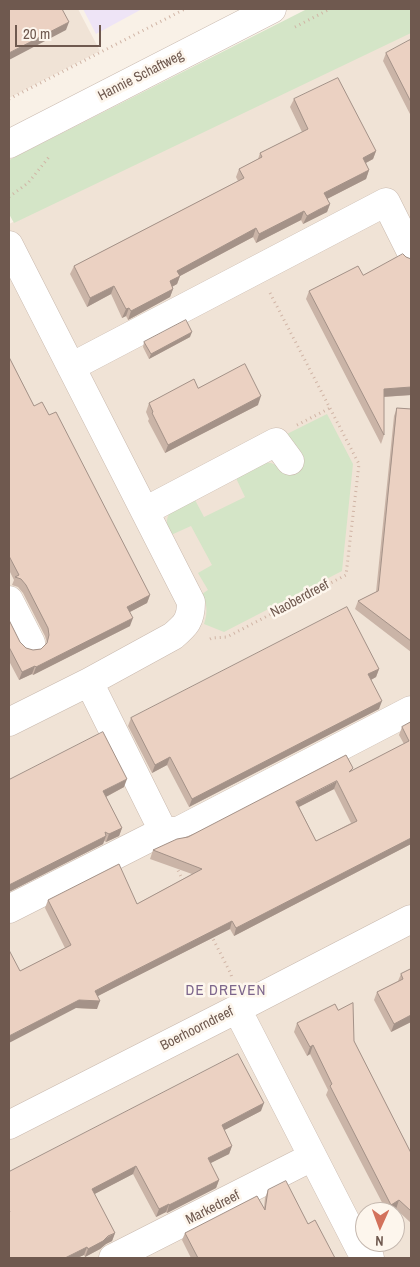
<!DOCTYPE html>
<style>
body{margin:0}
#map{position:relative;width:420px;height:1267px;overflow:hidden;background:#f9f1e7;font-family:"Archivo Narrow",sans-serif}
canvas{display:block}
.frame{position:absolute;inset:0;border:10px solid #6f594f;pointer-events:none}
.north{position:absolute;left:355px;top:1202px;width:50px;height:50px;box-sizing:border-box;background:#fdf6ed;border:1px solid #c4b7ae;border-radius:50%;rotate:182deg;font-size:14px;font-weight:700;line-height:20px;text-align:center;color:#6f594f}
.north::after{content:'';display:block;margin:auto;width:18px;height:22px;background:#d3725c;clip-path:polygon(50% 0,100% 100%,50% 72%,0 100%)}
.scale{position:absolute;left:15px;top:25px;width:86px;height:22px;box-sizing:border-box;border:2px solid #6f594f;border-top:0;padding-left:6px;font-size:15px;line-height:18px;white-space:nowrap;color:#6f594f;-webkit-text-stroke:4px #fdf6ed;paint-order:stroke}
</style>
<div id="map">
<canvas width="420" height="1267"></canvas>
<div class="frame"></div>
<div class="north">N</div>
<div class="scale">20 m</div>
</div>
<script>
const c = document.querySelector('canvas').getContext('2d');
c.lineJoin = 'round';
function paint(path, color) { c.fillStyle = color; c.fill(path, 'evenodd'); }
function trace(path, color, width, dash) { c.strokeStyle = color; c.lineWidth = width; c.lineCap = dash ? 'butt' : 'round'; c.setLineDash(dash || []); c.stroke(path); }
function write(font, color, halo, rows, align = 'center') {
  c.font = font + ' "Archivo Narrow",sans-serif'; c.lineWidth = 5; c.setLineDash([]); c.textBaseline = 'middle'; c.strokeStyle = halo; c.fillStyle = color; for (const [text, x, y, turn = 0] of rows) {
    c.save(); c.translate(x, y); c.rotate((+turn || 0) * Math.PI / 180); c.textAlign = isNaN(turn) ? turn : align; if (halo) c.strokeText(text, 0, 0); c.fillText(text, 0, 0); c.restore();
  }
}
paint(new Path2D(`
 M9 9H78L100 51 9 98Z
 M411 24V1258H9V224ZM365 1212H395V1242H365Z`), '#f0e3d6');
paint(new Path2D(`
 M83 9H142L96 34Z`), '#eee4f6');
paint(new Path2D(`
 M307 9H411V33L14 223 9 214V160Z
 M327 414 353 464 342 571 224 632 204 624C208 613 207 603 202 594L208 590 198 573 212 565 191 526 171 535C159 512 176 508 194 498L204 517 245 497 235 476 264 462 271 463 276 465 287 434Z`), '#d4e5c7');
const minor = new Path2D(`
 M9 144 272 9
 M9 245 191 602C191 620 186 625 173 636L89 682 9 722
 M71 367 386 202 411 252
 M145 511 276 442 290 461
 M9 600 31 643
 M89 682 163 831H178L411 710
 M9 909 163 831
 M237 1009 360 1249 370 1258
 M9 1125 237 1009 411 919
 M113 1258 312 1157`);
trace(minor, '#c9b9ae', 29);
trace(new Path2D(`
 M295 27 330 9
 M9 99 185 9
 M9 197 28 183 49 157
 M297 425 330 408
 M210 639 212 638 227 637 346 575 359 464 270 293
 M176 866 184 883
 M211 935 231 974 232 979`), '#d0b4a5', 3, [1, 4]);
trace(minor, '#fff', 28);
paint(new Path2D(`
 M411 42V116L383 61 386 53Z
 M294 99 376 151 373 159 366 163 369 170 366 179 327 199 330 204 327 212 303 224 301 220 256 243 253 237 180 276 177 284 172 287 173 289 170 297 128 320 126 316 122 318 111 294 87 307 70 274 74 266 238 181 236 177 239 169 258 159 260 153 302 132 290 107Z
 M406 257 411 259V395L384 397V435L381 444 306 299 309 291 363 275Z
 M190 337 149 359 143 347 144 342Z
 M9 357 34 406 49 415 150 595 147 603 130 612V626L33 675 32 674 19 680 9 661V620L20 642 26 648 33 650 41 649 47 643 45 636 23 593 18 587 12 585 14 580 9 570Z
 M198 388 258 405 165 453 148 421 149 419 146 412 149 403Z
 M397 408 411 409V652L355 609 358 601 376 592 394 416Z
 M379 669 376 677 371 680 379 709 189 807 167 765 152 773 128 726 131 718Z
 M411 722V844L234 936 230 929 113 988 98 996 97 1009 76 1008 20 971 65 948 45 908 48 900 137 904 192 874 150 859 153 850 351 771 404 744 399 735 402 727ZM334 789 351 823 316 841 299 807Z
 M9 780 124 787 106 797 122 828 119 836 106 842 104 841 103 844 9 892Z
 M411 969V1022L391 1032 374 1000 377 992 398 981 401 974Z
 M297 1023 354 1041 411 1153V1223L396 1209 390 1212H387L326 1095 328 1090 310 1054 307 1056 294 1032Z
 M261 1111 224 1130 232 1146 229 1154 210 1163 219 1180 216 1188 167 1213 166 1212 156 1217 133 1174 94 1194 115 1233 112 1241 106 1244 100 1249 85 1257 84 1255 77 1258H9V1172Z
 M268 1190 308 1224 335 1258H191L182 1240 185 1233 264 1208 265 1198Z`), '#cab4a7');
paint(new Path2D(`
 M69 22 66 30 9 60V53Z
 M376 151 373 159 360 166 363 158Z
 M369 170 366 179 321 202 324 193Z
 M330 204 327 212 303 224 307 216Z
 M304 211 301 220 256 243 259 234Z
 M256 228 253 237 180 276 177 284 166 290 170 281 177 271Z
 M114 286 111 294 87 307 90 298Z
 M173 289 170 297 128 320 131 311Z
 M129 308 126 316 122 318 126 309Z
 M192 332 190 337 149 359 151 354Z
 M411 387V395L380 397 384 389Z
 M261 396 258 405 165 453 168 445Z
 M150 595 147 603 124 615 127 607Z
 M133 618 130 626 33 675 36 667Z
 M35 666 32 674 19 680 22 672Z
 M379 669 376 677 365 683 368 674Z
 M382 701 379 709 189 807 192 799Z
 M170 757 167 765 152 773 155 765Z
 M127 779 124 787 100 800 103 791Z
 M337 781 334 789 293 810 296 802Z
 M122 828 119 836 106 842 109 834Z
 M106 836 103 844 9 892V885Z
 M411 838V844L234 936 236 928Z
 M232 921 230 929 92 999 95 991Z
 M79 1000 100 1001 97 1009 76 1008 9 1043V1036Z
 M411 1015V1022L391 1032 394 1024Z
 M313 1045 310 1054 307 1056 310 1047Z
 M264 1103 261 1111 219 1133 222 1125Z
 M232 1146 229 1154 205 1166 208 1158Z
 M136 1166 133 1174 89 1197 92 1189Z
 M219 1180 216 1188 167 1213 169 1205Z
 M399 1200 396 1209 390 1212H388L391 1205Z
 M169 1204 166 1212 156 1217 159 1209Z
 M115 1233 112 1241 106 1244 100 1249 85 1257 88 1249Z
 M87 1247 84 1255 77 1258H65Z`), '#a49288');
const building = new Path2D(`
 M9 9H62L69 22 9 53Z
 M410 40 411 42V102L386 53Z
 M338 78 376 151 363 158 369 170 324 193 330 204 318 210 307 216 304 211 259 234 256 228 177 271 180 276 170 281 173 289 131 311 129 308 126 309 114 286 90 298 74 266 244 178 239 169 262 157 260 153 308 129 294 99Z
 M403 254 406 257 411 259V387L384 389V435L309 291 358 266 363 275Z
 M186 320 192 332 151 354 144 342Z
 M9 357 34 406 42 402 49 415 56 412 150 595 127 607 133 618 36 667 35 666 22 672 9 647V620L20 642 26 648 33 650 41 649 47 643 49 635 48 628 26 585 21 579 15 577 19 575 9 556Z
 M245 364 261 396 168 445 152 413 153 412 149 403 194 379 198 388Z
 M397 408 411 409V641L358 601 378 591Z
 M347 607 379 669 368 674 382 701 192 799 170 757 155 765 131 718Z
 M411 722V838L236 928 232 921 116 980 95 991 100 1001 79 1000 9 1036V950L20 971 71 945 48 900 119 864 137 904 202 869 153 850 177 839 188 837 346 755 353 768 349 772 409 741 402 727ZM337 781 357 821 316 841 296 802Z
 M103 732 127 779 103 791 122 828 109 834 105 832 106 836 9 885V780Z
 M411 969V1015L394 1024 377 992 403 979 401 974Z
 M353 1003 354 1041 411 1153V1211L399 1200 391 1205 330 1086 332 1084 313 1045 310 1047 297 1023 335 1004 338 1010Z
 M238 1054 264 1103 222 1125 232 1146 208 1158 219 1180 169 1205V1204L159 1209 136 1166 92 1189 115 1233 108 1236 103 1241 88 1249 87 1247 65 1258H9V1212H10L9 1210V1172Z
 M286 1181 308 1224 315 1220 335 1258H198L185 1233 257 1196 265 1210 268 1190Z`);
paint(building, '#ebd1c2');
trace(building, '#a49288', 1);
write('14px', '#6f594f', '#fdf6ed', [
 ["Hannie Schaftweg",141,76,-27],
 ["Naoberdreef",300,599,-28],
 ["Boerhoorndreef",197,1029,-27],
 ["Markedreef",213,1208,-27]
]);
c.letterSpacing = '1px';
write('15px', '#7d668c', '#fdf6ed', [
 ["DE DREVEN",226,991]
]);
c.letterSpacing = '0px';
</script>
